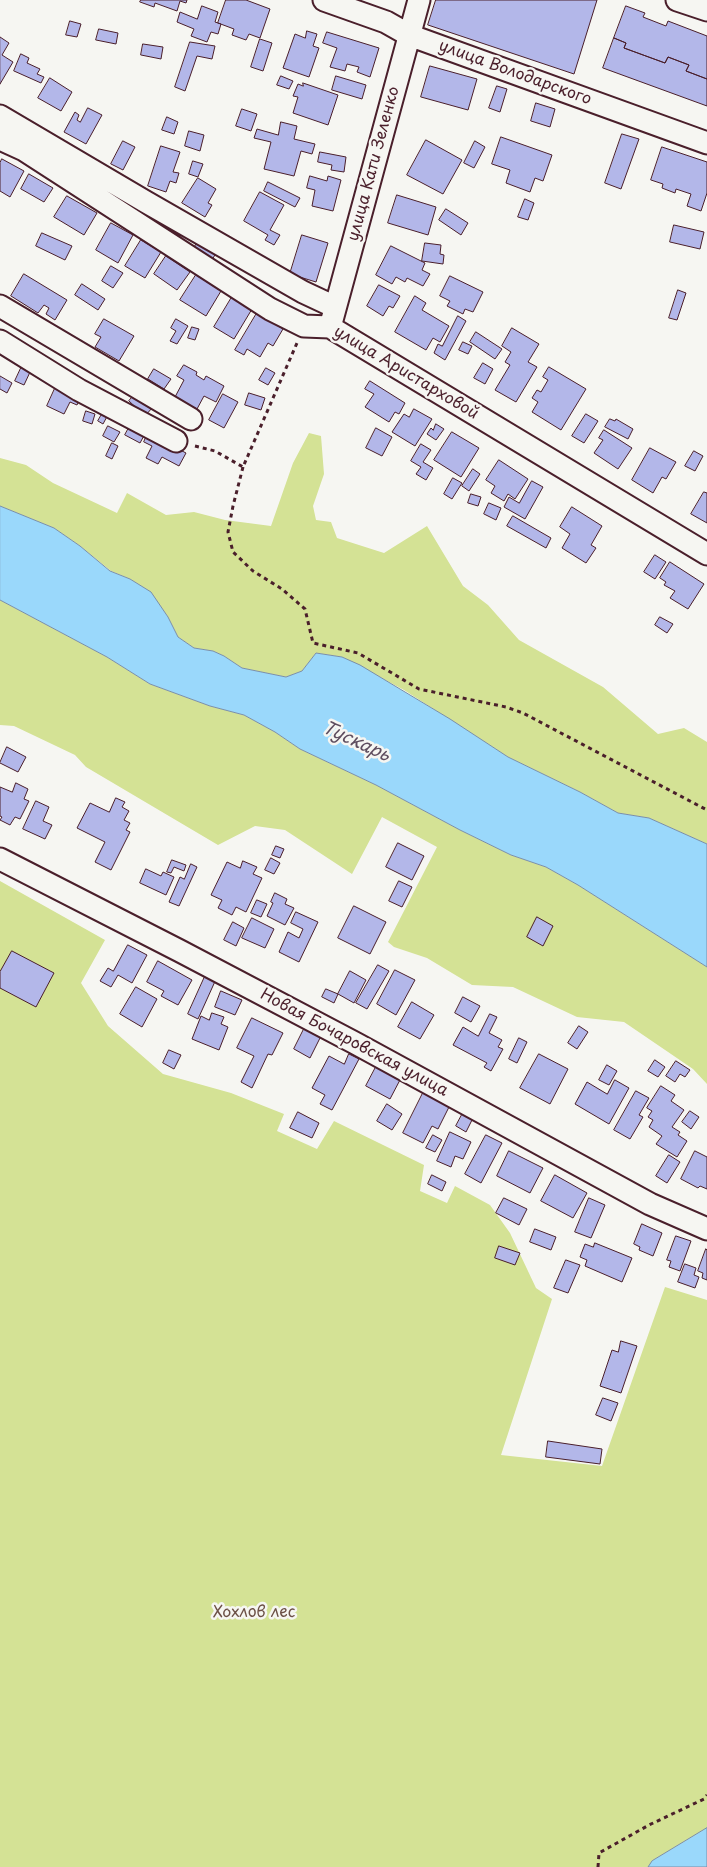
<!DOCTYPE html>
<meta charset="utf-8">
<style>
body{margin:0}
canvas{display:block;background:#f6f6f2}
</style>
<canvas width="707" height="1867"></canvas>
<script>
const c = document.querySelector('canvas').getContext('2d');
c.lineJoin = 'round';
function paint(path, color) { c.fillStyle = color; c.fill(path, 'evenodd'); }
function trace(path, color, width, dash) { c.strokeStyle = color; c.lineWidth = width; c.lineCap = dash ? 'butt' : 'round'; c.setLineDash(dash || []); c.stroke(path); }
function write(font, color, halo, rows, align = 'center') {
  c.font = font + ' "Playpen Sans",sans-serif'; c.lineWidth = 5; c.setLineDash([]); c.textBaseline = 'middle'; c.strokeStyle = halo; c.fillStyle = color; for (const [text, x, y, turn = 0] of rows) {
    c.save(); c.translate(x, y); c.rotate((+turn || 0) * Math.PI / 180); c.textAlign = isNaN(turn) ? turn : align; if (halo) c.strokeText(text, 0, 0); c.fillText(text, 0, 0); c.restore();
  }
}
paint(new Path2D(`
 M309 433 321 436 324 474 313 506 316 520 331 522 337 538 384 553 427 526 463 586 488 605 519 640 603 687 658 734 684 728 707 742V844L649 818 618 813 580 792 508 757 404 690 342 657 316 653 302 671 286 677 242 668 224 656 213 651 194 648 178 637 168 617 150 592 130 579 111 571 80 546 54 528 0 506V458L26 465 53 483 117 513 127 493 166 515 194 512 225 520 271 526 293 463Z
 M0 600 107 657 150 684 210 706 244 715 275 732 300 749 376 785 460 830 511 855 546 867 578 885 707 967V1084L693 1069 624 1022 577 1017 513 987 472 985 427 958 394 947 388 942 437 847 382 817 352 874 285 830 255 826 218 845 86 767 75 755 14 726 0 725Z
 M0 881 105 940 81 983 108 1026 163 1074 231 1093 284 1114 277 1131 317 1149 334 1121 424 1165 420 1191 447 1203 455 1186 490 1205 510 1233 536 1288 552 1299 501 1455 602 1466 665 1287 707 1300V1828L652 1861 648 1867H0Z`), '#d4e295');
const water = new Path2D(`
 M0 506 54 528 80 546 110 571 130 579 151 592 168 617 178 637 194 648 213 651 224 656 242 668 286 677 302 671 316 653 342 657 360 665 450 719 508 757 580 792 618 813 649 818 707 844V967L578 885 546 867 511 855 460 830 376 785 300 749 275 732 244 715 210 706 150 684 107 657 0 600Z
 M707 1828V1867H648L652 1861Z`);
paint(water, '#9ad8fb');
trace(water, '#7a8ea8', 1);
const building = new Path2D(`
 M141 0H187L186 3 180 1 177 11 155 3 154 7 140 2Z
 M226 0H246L270 9 260 38 249 34 246 40 232 35 234 29 218 23Z
 M436 0H597L574 74 428 25Z
 M202 6 218 12 215 22 221 24 218 34 211 32 207 42 191 36 194 29 177 22 180 12 197 19Z
 M626 6 645 13 643 17 666 26 668 21 707 36V79L686 71 689 65 668 57 665 63 624 48 626 43 614 38Z
 M70 21 81 24 77 37 66 35Z
 M99 29 118 33 116 44 96 40Z
 M307 31 317 34 313 46 319 48 309 77 283 68 295 34 305 38Z
 M327 32 379 48 370 77 357 72 359 67 347 64 345 71 330 67 337 48 323 43Z
 M0 37 9 43 2 55 13 62 0 84Z
 M614 38 626 43 624 48 665 63 668 57 689 65 686 71 707 79V106L603 68Z
 M260 39 272 43 263 71 251 67Z
 M190 42 215 46 212 59 197 56 185 91 175 87Z
 M143 44 163 47 161 59 141 55Z
 M21 54 29 58 27 63 40 69 37 74 44 77 41 83 14 71Z
 M430 66 477 79 468 110 421 97Z
 M281 76 293 81 289 89 277 85Z
 M336 76 366 85 362 99 332 90Z
 M50 78 72 92 61 111 38 98Z
 M303 83 338 95 328 125 293 113 298 97 293 96 298 84 303 86Z
 M497 86 507 89 500 112 489 108Z
 M536 103 555 109 550 127 531 121Z
 M88 108 102 115 86 144 64 132 75 112 79 115 77 120 80 122Z
 M242 109 257 114 251 131 236 126Z
 M167 117 178 122 174 134 162 130Z
 M281 122 297 126 294 139 315 144 312 154 301 151 294 176 264 169 271 142 254 138 257 129 278 135Z
 M189 131 204 135 200 151 185 146Z
 M622 134 639 139 621 189 605 183Z
 M501 137 552 155 543 181 535 178 530 192 506 183 510 170 492 164Z
 M426 140 462 160 443 194 407 175Z
 M123 141 135 147 123 170 111 164Z
 M475 141 485 147 474 168 464 163Z
 M161 146 180 152 173 172 179 173 176 183 170 181 166 192 148 186Z
 M662 147 707 162V193L701 211 687 206 691 194 676 189 675 193 662 188 663 184 651 180Z
 M320 152 346 157 344 172 331 170 332 165 318 162Z
 M2 159 24 171 10 197 0 191V163Z
 M193 161 203 164 198 177 189 174Z
 M29 174 53 188 44 202 21 189Z
 M310 176 327 181 328 176 341 180 333 211 312 206 315 190 307 188Z
 M198 178 216 189 208 203 212 205 205 217 182 203Z
 M268 182 300 198 295 207 264 191Z
 M260 192 284 205 270 230 280 235 274 245 265 240 268 235 244 221Z
 M397 195 436 207 428 235 388 223Z
 M67 196 97 213 84 235 54 217Z
 M525 199 534 203 528 220 518 217Z
 M446 209 468 223 461 235 439 220Z
 M111 223 133 235 118 263 96 250Z
 M674 225 704 232 700 249 670 242Z
 M42 233 72 246 65 260 36 246Z
 M302 235 328 243 316 282 290 274Z
 M141 240 161 252 145 278 125 266Z
 M199 240 217 251 211 262 192 251Z
 M425 243 441 245 440 254 444 255 443 264 422 261Z
 M391 246 425 263 422 270 430 274 423 286 407 278 405 282 396 277 392 284 376 275Z
 M166 256 190 272 177 290 154 274Z
 M111 266 123 273 113 288 102 281Z
 M24 274 67 300 55 320 46 314 49 308 44 305 38 313 11 296Z
 M196 275 221 291 206 316 180 300Z
 M450 276 483 292 473 312 465 309 463 314 447 306 450 301 440 296Z
 M82 284 105 299 98 310 75 295Z
 M379 285 400 296 393 308 389 306 383 316 367 306Z
 M678 290 686 293 677 320 669 318Z
 M415 296 426 303 422 310 449 326 440 342 433 338 426 350 395 332Z
 M232 297 252 309 234 339 214 327Z
 M257 313 283 329 273 346 268 343 260 357 247 349 244 355 235 350Z
 M458 316 466 321 445 360 434 353 438 344 442 346Z
 M104 319 134 336 119 361 95 347 101 337 95 334Z
 M176 319 188 326 177 344 170 341 176 331 171 328Z
 M192 327 199 329 195 340 188 338Z
 M512 328 539 344 528 362 537 367 516 402 495 390 510 365 505 362 511 352 502 346Z
 M476 332 502 349 495 359 470 342Z
 M463 342 472 346 468 354 459 350Z
 M483 363 493 369 485 384 474 378Z
 M184 365 197 372 196 375 204 380 206 376 224 386 216 402 204 396 197 409 175 397 184 380 177 376Z
 M22 366 31 370 24 385 15 381Z
 M549 367 586 389 561 430 532 412 538 402 532 398 537 390 541 392 548 380 543 377Z
 M266 368 275 373 268 385 259 380Z
 M154 369 171 379 164 389 148 379Z
 M0 376 12 383 7 393 0 389Z
 M370 381 405 403 399 414 395 412 389 422 365 407 374 394 365 389Z
 M57 384 81 396 77 405 70 402 64 414 47 406Z
 M136 393 152 408 145 416 129 401Z
 M249 393 265 398 261 410 245 405Z
 M223 394 238 402 224 428 209 420Z
 M105 409 110 411 103 424 98 421Z
 M414 409 432 419 415 446 392 432 404 414 409 417Z
 M86 411 95 414 92 424 83 421Z
 M586 414 598 421 584 443 572 436Z
 M610 419 615 421 616 419 633 429 628 439 605 427Z
 M131 424 146 432 140 443 125 435Z
 M436 424 444 429 436 440 427 434 431 428 433 430Z
 M108 426 120 432 114 442 103 436Z
 M376 428 392 437 382 456 366 448Z
 M604 430 632 448 618 469 594 453 603 440 599 438Z
 M452 432 479 448 461 477 434 460Z
 M148 433 186 453 179 466 162 457 158 464 146 458 152 446 144 442Z
 M112 443 118 446 112 459 106 456Z
 M421 444 431 450 423 462 433 468 426 480 416 474 421 467 411 461Z
 M650 448 676 462 666 479 662 477 653 493 632 480Z
 M694 451 703 456 695 471 685 466Z
 M499 460 528 479 515 499 508 494 504 501 491 493 495 486 486 480Z
 M473 469 480 474 469 491 462 486Z
 M453 478 462 483 452 499 444 494Z
 M532 481 543 487 525 519 504 507 509 497 519 503Z
 M704 492 707 493V523L691 514Z
 M471 494 481 497 478 506 468 503Z
 M489 503 501 508 496 520 484 514Z
 M572 507 602 526 591 545 596 548 586 563 562 548 570 534 560 527Z
 M513 516 551 538 546 548 507 526Z
 M655 555 666 562 655 579 644 572Z
 M670 562 704 584 688 609 670 598 675 591 664 585 666 582 660 578Z
 M660 617 673 624 667 633 655 625Z
 M7 747 26 757 18 772 0 763Z
 M16 783 28 789 24 799 29 801 20 819 15 817 10 825 0 820 2 817 0 816V787L12 792Z
 M116 798 125 802 122 807 129 811 124 820 130 823 126 830 130 832 111 870 95 862 105 842 77 828 90 803 109 812Z
 M36 801 49 807 43 821 52 825 45 839 23 829Z
 M398 843 424 856 412 880 386 867Z
 M276 846 284 849 280 858 272 855Z
 M271 858 280 863 274 874 265 870Z
 M172 860 186 865 184 871 174 867 171 873 167 872Z
 M243 861 257 867 253 874 262 878 246 912 236 907 232 915 218 908 222 900 211 895 227 862 240 868Z
 M191 864 197 867 179 906 169 902 180 877 184 879Z
 M146 869 161 876 163 872 174 877 166 895 140 883Z
 M399 881 412 887 402 907 389 901Z
 M275 893 287 899 285 904 294 908 285 925 267 916 273 903 271 902Z
 M257 900 267 904 261 917 251 913Z
 M354 906 386 922 370 954 338 938Z
 M296 912 318 922 299 962 279 952 288 932 299 938 303 929 291 923Z
 M537 917 553 926 543 946 527 937Z
 M252 918 274 929 265 948 242 938Z
 M233 922 244 928 236 946 224 940Z
 M128 945 147 955 132 983 118 975 111 987 100 981 108 968 113 971Z
 M12 951 54 973 36 1007 0 988V972Z
 M158 961 192 980 178 1005 161 996 164 991 147 982Z
 M378 965 389 971 367 1009 356 1003Z
 M395 970 415 980 396 1015 377 1004Z
 M350 971 366 980 354 1003 338 994Z
 M207 972 217 977 198 1019 188 1014Z
 M136 987 157 999 142 1027 120 1014Z
 M326 989 338 994 334 1003 322 997Z
 M221 991 242 1000 235 1015 215 1007Z
 M463 997 480 1006 471 1022 455 1013Z
 M412 1002 434 1015 420 1039 398 1027Z
 M212 1013 224 1017 221 1024 228 1027 219 1050 192 1039 201 1016 209 1020Z
 M490 1014 497 1017 489 1033 502 1040 498 1047 503 1049 491 1071 484 1067 487 1063 453 1045 463 1027 478 1036Z
 M252 1018 283 1033 272 1055 268 1054 252 1088 241 1082 254 1056 237 1048Z
 M579 1026 588 1032 577 1049 568 1043Z
 M305 1027 321 1036 310 1058 294 1049Z
 M519 1038 527 1042 517 1063 509 1059Z
 M169 1050 181 1055 174 1069 163 1063Z
 M349 1054 359 1059 332 1110 320 1104 325 1095 312 1088 329 1056 344 1064Z
 M539 1054 568 1069 550 1104 520 1088Z
 M655 1060 665 1067 658 1077 648 1071Z
 M676 1061 690 1070 685 1077 680 1074 675 1082 666 1076Z
 M377 1065 401 1078 390 1099 366 1086Z
 M607 1065 617 1071 609 1085 599 1080Z
 M615 1080 629 1088 609 1124 575 1104 587 1082 607 1094Z
 M661 1086 675 1095 671 1101 684 1110 672 1127 680 1132 678 1135 687 1141 677 1157 656 1144 662 1136 649 1127 653 1120 648 1117 652 1111 647 1108Z
 M636 1091 649 1098 639 1115 643 1117 630 1139 614 1130Z
 M423 1093 449 1107 438 1129 432 1126 423 1143 403 1133Z
 M387 1104 402 1114 392 1130 377 1121Z
 M464 1111 474 1116 466 1132 456 1126Z
 M690 1111 699 1117 691 1129 682 1122Z
 M298 1112 319 1123 312 1138 290 1128Z
 M450 1132 471 1142 463 1159 455 1156 451 1167 437 1161Z
 M433 1135 442 1140 435 1152 426 1148Z
 M486 1135 502 1143 481 1183 465 1174Z
 M509 1151 543 1168 530 1193 497 1176Z
 M695 1151 707 1157V1189L700 1186 698 1188 681 1179Z
 M669 1155 680 1162 667 1183 656 1176Z
 M432 1175 446 1182 442 1191 428 1184Z
 M555 1175 587 1193 573 1218 541 1201Z
 M504 1198 527 1209 519 1225 496 1213Z
 M589 1198 605 1205 591 1238 575 1232Z
 M642 1224 662 1233 653 1256 639 1250 640 1247 634 1244Z
 M535 1229 556 1237 551 1250 530 1242Z
 M676 1236 691 1241 680 1271 669 1267 671 1261 667 1260Z
 M595 1243 632 1258 622 1282 585 1266 587 1260 580 1257 585 1244 593 1247Z
 M499 1246 520 1253 515 1265 495 1258Z
 M706 1249 707 1250V1280L702 1278 703 1273 698 1271Z
 M566 1260 580 1265 568 1293 554 1288Z
 M685 1264 696 1268 694 1275 699 1277 695 1288 678 1282Z
 M621 1341 637 1346 621 1393 600 1386 612 1350 618 1352Z
 M603 1398 618 1403 611 1421 596 1415Z
 M548 1441 602 1449 600 1464 546 1457Z`);
paint(building, '#b3b7e9');
trace(building, '#4a1f2b', 1);
const minor = new Path2D(`
 M324 0 386 22 409 35 707 143
 M677 0 707 10
 M0 116 146 202 303 292 335 307
 M0 139 24 150 270 309 304 326 330 327 707 554
 M0 306 191 419
 M332 320 419 0
 M0 341 79 390 176 441
 M0 859 180 951 355 1043 650 1204 707 1229`);
trace(minor, '#4a1f2b', 25);
trace(new Path2D(`
 M195 446 215 451 243 467 297 343
 M243 467 233 506 228 532 233 552 253 571 282 589 305 609 313 643 358 653 419 689 506 707 523 713 707 810
 M598 1867 599 1853 649 1825 704 1799 707 1795`), '#4a1f2b', 3, [4, 4]);
trace(minor, '#f6f6f2', 21);
write('16px', '#4a1f2b', '#f6f6f2', [
 ["улица Володарского",515,73,20],
 ["улица Кати Зеленко",374,164,-75],
 ["улица Аристарховой",406,373,31],
 ["Новая Бочаровская улица",354,1043,28]
]);
write('16px', '#6c5046', '#f6f6f2', [
 ["Хохлов лес",254,1613]
]);
write('italic 18px', '#5e4d5f', '#f6f6f2', [
 ["Тускарь",356,742,25]
]);
</script>
